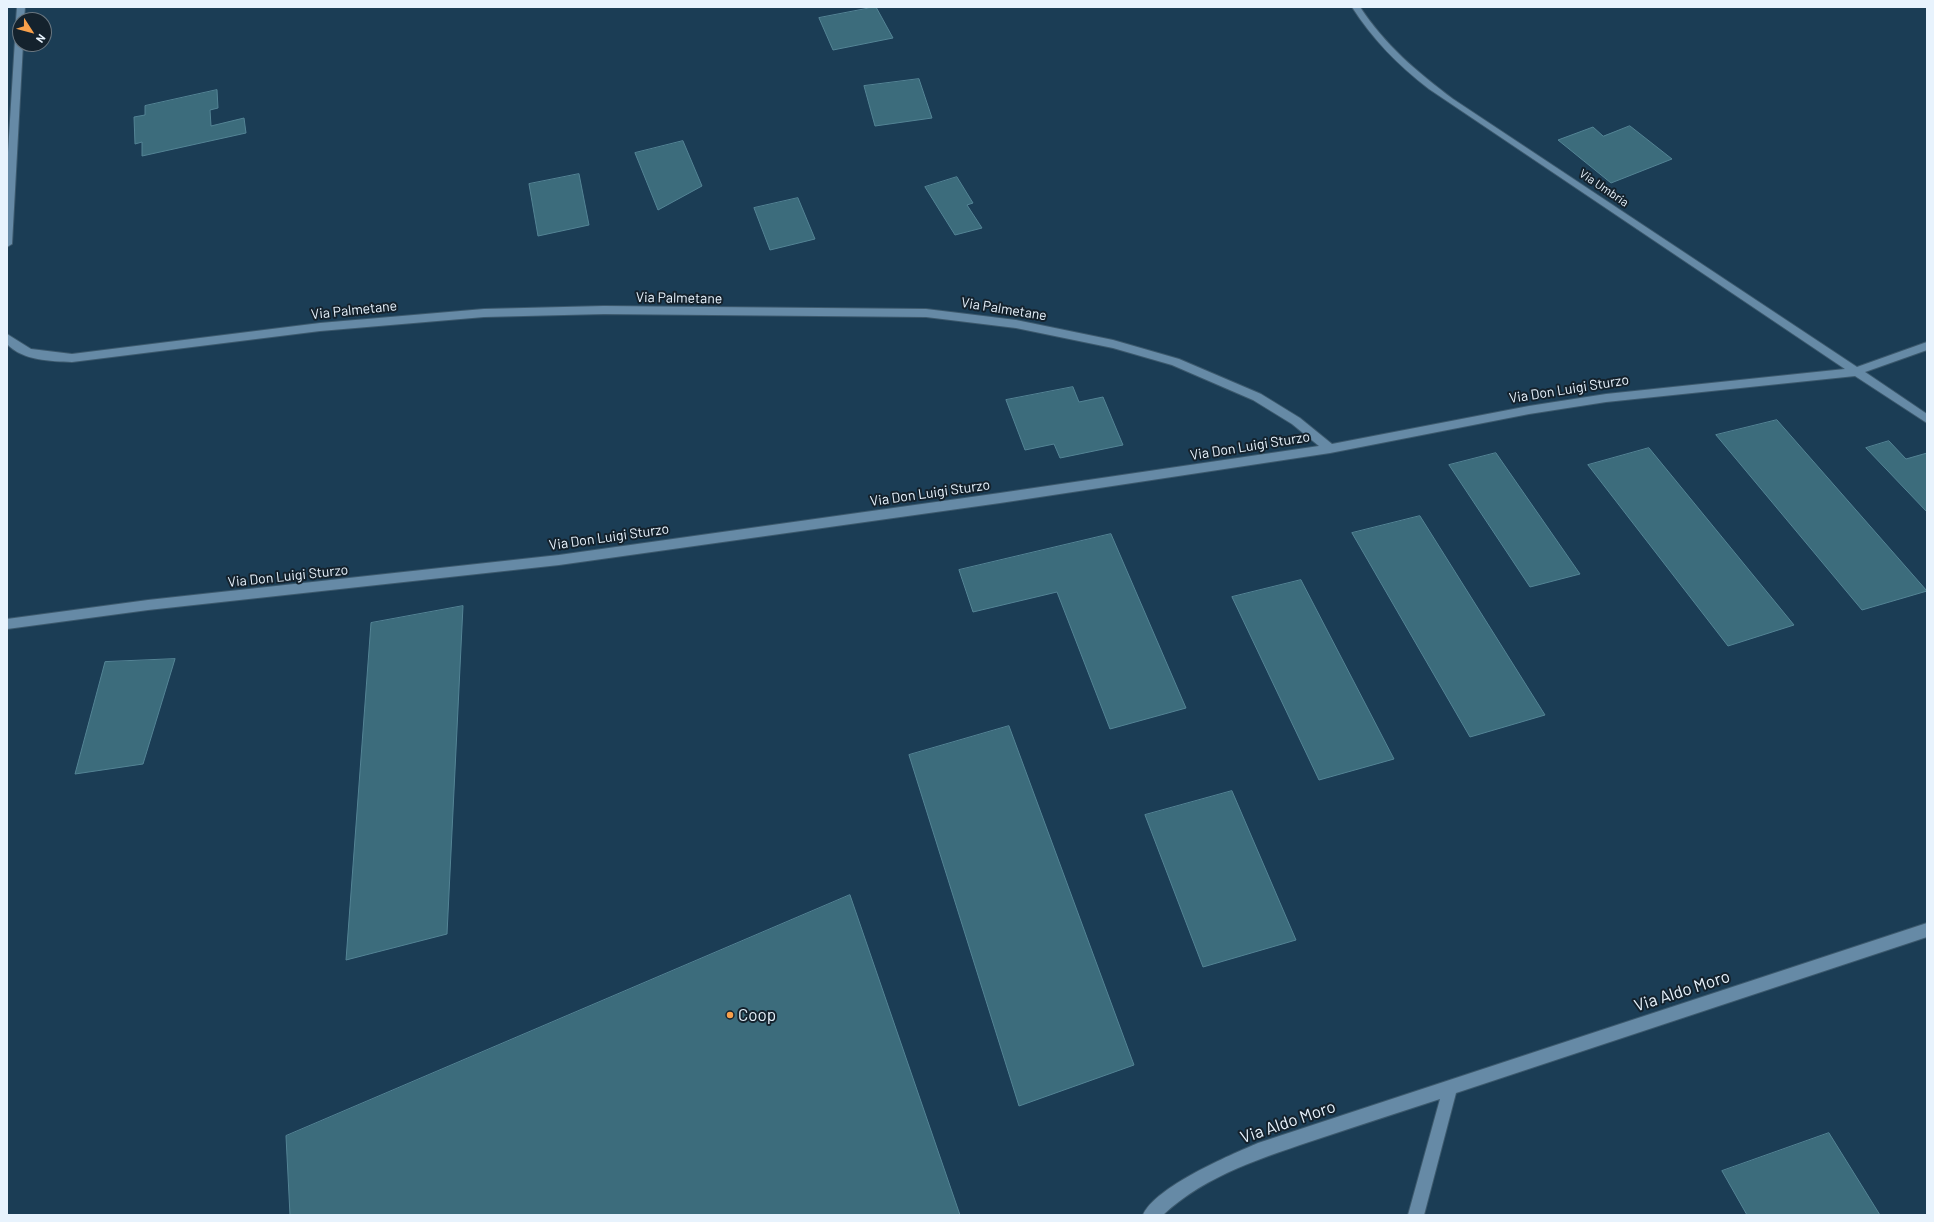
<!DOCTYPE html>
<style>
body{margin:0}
#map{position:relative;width:1934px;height:1222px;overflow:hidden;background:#1b3d55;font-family:Barlow,sans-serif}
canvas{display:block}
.frame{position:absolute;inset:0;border:8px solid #e8f3fd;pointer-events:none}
.north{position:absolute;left:12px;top:12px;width:40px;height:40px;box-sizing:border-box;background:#14222d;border:1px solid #697680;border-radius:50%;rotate:126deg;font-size:11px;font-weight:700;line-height:16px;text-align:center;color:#e8f3fd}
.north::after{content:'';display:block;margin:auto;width:14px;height:18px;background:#f8a04b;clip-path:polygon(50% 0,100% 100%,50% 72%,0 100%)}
</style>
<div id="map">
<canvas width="1934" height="1222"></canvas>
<div class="frame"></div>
<div class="north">N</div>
</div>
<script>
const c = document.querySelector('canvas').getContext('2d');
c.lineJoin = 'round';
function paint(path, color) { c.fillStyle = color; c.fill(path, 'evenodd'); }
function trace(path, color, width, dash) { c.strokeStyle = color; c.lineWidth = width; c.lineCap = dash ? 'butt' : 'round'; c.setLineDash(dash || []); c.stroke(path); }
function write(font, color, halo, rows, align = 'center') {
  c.font = font + ' Barlow,sans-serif'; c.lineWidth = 4; c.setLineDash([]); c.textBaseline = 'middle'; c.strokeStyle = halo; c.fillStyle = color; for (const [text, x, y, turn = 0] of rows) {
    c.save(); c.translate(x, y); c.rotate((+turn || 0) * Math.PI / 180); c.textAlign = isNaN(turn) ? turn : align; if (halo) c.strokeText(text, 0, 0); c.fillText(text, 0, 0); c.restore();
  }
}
const building = new Path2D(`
 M876 7 893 38 833 50 819 18Z
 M919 79 932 118 875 126 864 86Z
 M217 90 218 108 210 110 211 126 244 118 246 133 142 156V142L135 144 134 117 145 115V106Z
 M1630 126 1672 159 1611 183 1558 140 1593 127 1603 136Z
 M683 141 702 186 658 210 635 153Z
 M579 174 589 225 538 236 529 184Z
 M957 177 973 203 967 205 982 228 955 235 925 187Z
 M798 198 815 239 770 250 754 208Z
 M1073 387 1079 402 1103 397 1123 445 1060 458 1054 444 1025 450 1006 400Z
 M1777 420 1927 591 1862 610 1716 435Z
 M1889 441 1906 459 1927 453V512L1866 448Z
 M1649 448 1794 625 1728 646 1588 465Z
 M1496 453 1580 574 1530 587 1449 465Z
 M1420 516 1545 715 1470 737 1352 533Z
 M1111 534 1186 708 1110 729 1057 592 973 612 959 570Z
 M1301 580 1394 759 1319 780 1232 597Z
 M463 606 447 934 346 960 371 623Z
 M175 659 143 764 75 774 105 662Z
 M1009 726 1134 1065 1019 1106 909 755Z
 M1232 791 1296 940 1203 967 1145 815Z
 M850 895 960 1215H290L286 1136Z
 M1829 1133 1880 1215H1747L1722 1171Z`);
paint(building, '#3c6c7c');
trace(building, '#548495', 1);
const minor = new Path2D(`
 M17 7H25L24 20H20V44H23L12 244 7 247V168L16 24 18 22 16 20Z
 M1352 7H1360C1385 45 1417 72 1453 99L1857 367 1927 342V350L1865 372 1927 414V423L1855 376 1606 402 1529 414 1330 453 1000 503 559 565 148 610 7 629V619L148 600 559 555 1000 493 1319 446 1292 424 1253 400 1172 365 1113 348 1016 328 926 317 604 314 484 317 320 331 72 362C51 361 23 361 7 344V334L31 349 72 354 320 323 484 309 604 306 926 309 1016 320 1113 340 1179 359 1261 394 1300 418 1332 444 1529 406 1606 394 1845 369 1429 89C1398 65 1373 40 1352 7Z
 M1927 923V937L1456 1093 1424 1215H1408L1440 1099C1400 1112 1360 1125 1321 1138 1265 1157 1207 1174 1163 1215H1143C1155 1187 1230 1155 1258 1143Z`);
trace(minor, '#3c596d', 2);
paint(minor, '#668aa6');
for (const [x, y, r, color] of [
 [730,1015,4,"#f8a04b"]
]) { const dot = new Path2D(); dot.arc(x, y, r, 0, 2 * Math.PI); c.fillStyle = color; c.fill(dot); trace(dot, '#14222d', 1.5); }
write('12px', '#e8f3fd', '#14222d', [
 ["Via Umbria",1604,188,34]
]);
write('14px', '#e8f3fd', '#14222d', [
 ["Via Palmetane",679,298,1],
 ["Via Palmetane",1004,309,9],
 ["Via Palmetane",354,310,-6],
 ["Via Don Luigi Sturzo",1569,389,-9],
 ["Via Don Luigi Sturzo",1250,446,-9],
 ["Via Don Luigi Sturzo",930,493,-8],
 ["Via Don Luigi Sturzo",609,537,-8],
 ["Via Don Luigi Sturzo",288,576,-6]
]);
write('17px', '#e8f3fd', '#14222d', [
 ["Via Aldo Moro",1682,991,-18],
 ["Via Aldo Moro",1288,1122,-19]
]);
write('17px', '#e8f3fd', '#14222d', [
 ["Coop",738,1015]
], 'left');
</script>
